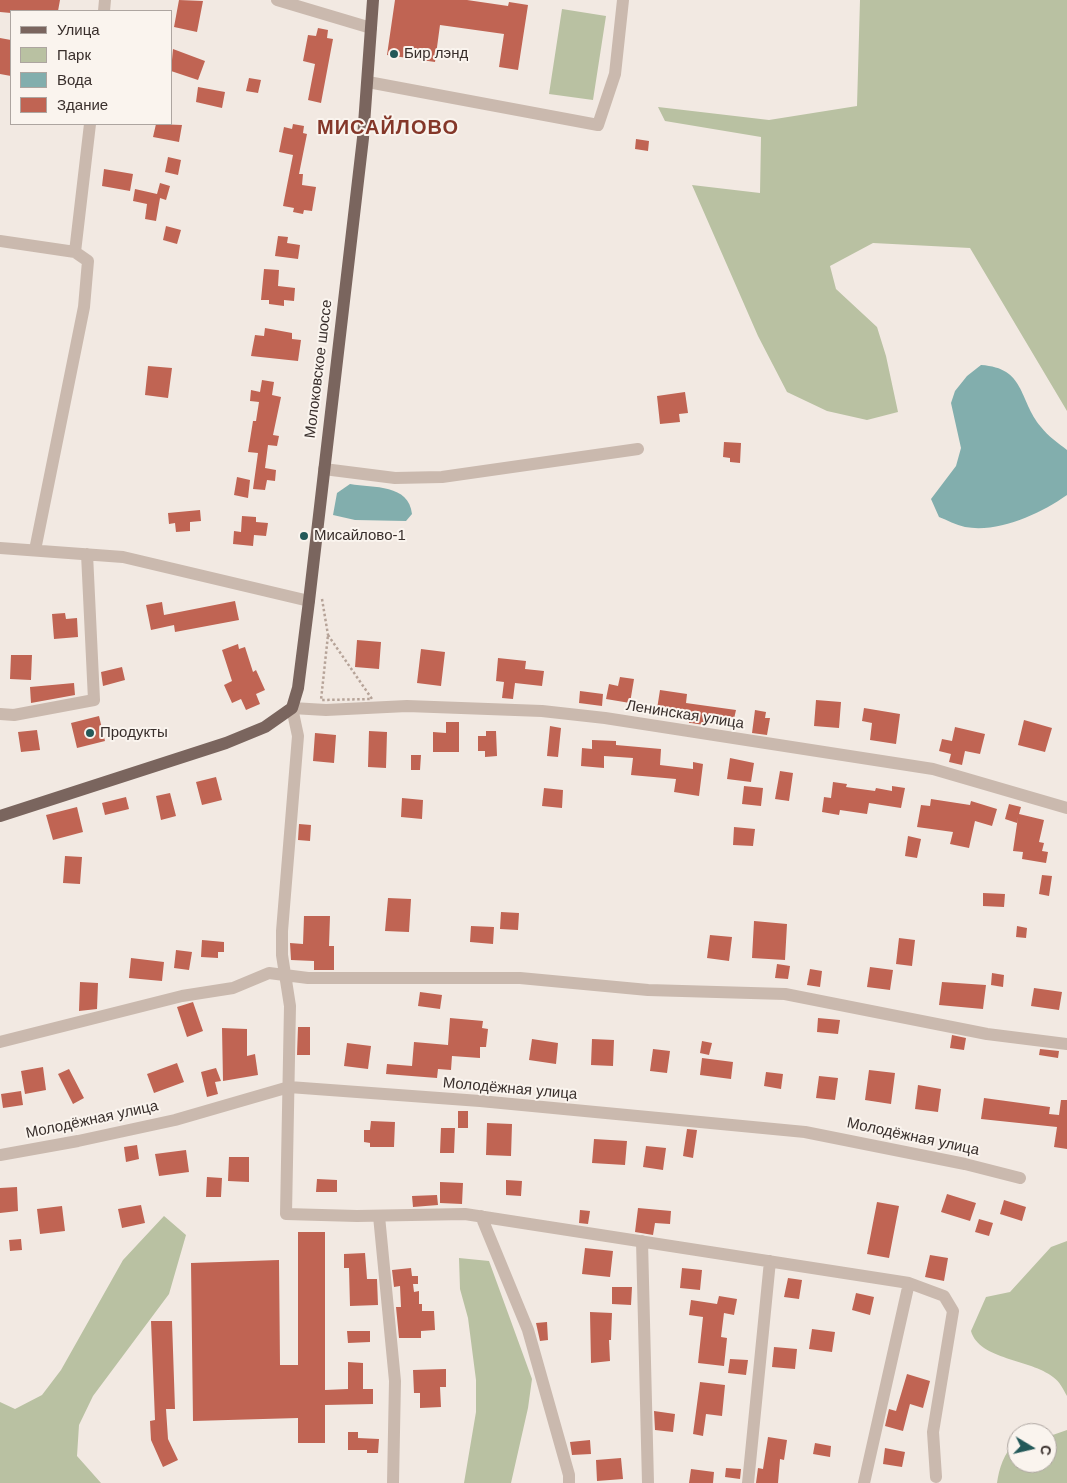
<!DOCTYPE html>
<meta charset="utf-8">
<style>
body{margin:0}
#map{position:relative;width:1067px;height:1483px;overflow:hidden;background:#f2e9e2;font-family:Arial,sans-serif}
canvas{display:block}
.legend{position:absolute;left:10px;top:10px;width:162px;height:115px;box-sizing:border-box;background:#faf4ee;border:1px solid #ada5a0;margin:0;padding:6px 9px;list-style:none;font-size:15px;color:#392f2c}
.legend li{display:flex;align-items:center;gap:10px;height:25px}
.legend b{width:25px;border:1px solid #ada5a0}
.north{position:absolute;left:1007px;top:1423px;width:50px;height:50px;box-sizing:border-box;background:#faf4ee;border:1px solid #ada5a0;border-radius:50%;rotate:99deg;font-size:14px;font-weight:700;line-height:20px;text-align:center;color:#392f2c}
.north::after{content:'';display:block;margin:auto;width:18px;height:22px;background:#235959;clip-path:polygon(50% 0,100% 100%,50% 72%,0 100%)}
</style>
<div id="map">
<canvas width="1067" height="1483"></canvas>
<ul class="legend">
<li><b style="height:6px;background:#7a655e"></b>Улица</li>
<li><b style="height:14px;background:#b9c1a2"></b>Парк</li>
<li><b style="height:14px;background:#82aead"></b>Вода</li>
<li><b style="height:14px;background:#c06453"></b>Здание</li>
</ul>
<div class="north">С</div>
</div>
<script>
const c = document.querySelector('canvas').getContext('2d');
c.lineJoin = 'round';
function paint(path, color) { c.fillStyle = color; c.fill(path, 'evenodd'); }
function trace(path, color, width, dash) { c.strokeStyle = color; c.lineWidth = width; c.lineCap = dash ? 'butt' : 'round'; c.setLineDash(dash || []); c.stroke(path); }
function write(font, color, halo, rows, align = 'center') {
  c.font = font + ' Arial,sans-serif'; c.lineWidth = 4; c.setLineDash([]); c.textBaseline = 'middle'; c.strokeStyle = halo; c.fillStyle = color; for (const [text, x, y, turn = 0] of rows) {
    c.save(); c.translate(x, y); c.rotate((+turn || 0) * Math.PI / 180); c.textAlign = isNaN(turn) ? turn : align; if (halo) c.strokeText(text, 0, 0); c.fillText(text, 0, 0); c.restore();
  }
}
paint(new Path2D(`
 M860 0H1067V411L970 248 873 243 830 266 836 289 877 327 886 356 898 412 867 420 827 411 787 392 758 336 692 185 760 193 761 137 665 121 658 107 769 120 857 106Z
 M562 9 606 16 593 100 549 94Z
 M164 1216 186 1235 169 1294 93 1396 79 1425 77 1456 101 1483H0V1402L15 1409 42 1395 61 1370 123 1260Z
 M1067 1241V1396C1063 1389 1060 1382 1053 1377 1031 1359 979 1360 971 1331L986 1297 1010 1292 1051 1247Z
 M459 1258 489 1261 532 1379 528 1408 511 1483H464L476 1412V1380L468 1318 460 1289Z
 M1067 1430V1483H997C999 1469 1004 1452 1016 1442L1017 1463H1047V1437Z`), '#b9c1a2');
paint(new Path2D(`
 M981 365C1026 368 1018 399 1041 427 1048 436 1058 443 1067 450V495C1040 514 999 533 965 527 956 525 947 520 939 517L931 499 956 466 961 448 951 403 955 391 967 376Z
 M350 484C374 488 409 484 412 514L406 521 355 520 333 515 337 493Z`), '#82aead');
paint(new Path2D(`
 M0 0H60L58 11H11V13L0 12Z
 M179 0 203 1 197 32 174 27Z
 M395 0H467L508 6 509 2 528 5 518 70 499 67 504 34 440 25 435 62 387 55Z
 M318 28 328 30 327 38 333 39 321 103 308 100 315 64 303 61 308 35 316 36Z
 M0 38 11 40V76L0 74Z
 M173 49 205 61 198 80 171 71Z
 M249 78 261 80 258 93 246 91Z
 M198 87 225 92 222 108 196 102Z
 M156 124 182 125 179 142 153 137Z
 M293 124 304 126 303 133 307 134 299 174H303L302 185 316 187 312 211 304 210 303 214 293 212 294 208 283 206 293 155 279 152 284 127 292 129Z
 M636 139 649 141 648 151 635 149Z
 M168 157 181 160 178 175 165 172Z
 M104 169 133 174 130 191 102 186Z
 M160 183 170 186 166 200 160 198 156 221 145 219 147 204 133 201 135 189 157 194Z
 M166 226 181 230 177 244 163 240Z
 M278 236 288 237 287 243 300 245 298 259 275 256Z
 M264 269 279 270 278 286 295 288 294 301 284 300V306L269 304V300H261Z
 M265 328 292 333V339L301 340 298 361 251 356 255 335 264 336Z
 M148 366 172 368 168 398 145 395Z
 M262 380 274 382 272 395 281 397 273 435 279 436 277 446 268 445 265 468 276 470 275 481 267 480 265 490 253 489 258 453 248 452 253 421H256L259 402 250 401 251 390 260 392Z
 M685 392 688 413 679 414 680 422 660 424 657 396Z
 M724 442 741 443 740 463 730 462V458L723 457Z
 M237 477 250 480 248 498 234 495Z
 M200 510 201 521 190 522V531L176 532 175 523 169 524 168 513Z
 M242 516 256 517V522L268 523 266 536 254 535 253 546 233 544 234 531 241 532Z
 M235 601 239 620 175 632 174 625 151 630 146 605 162 602 164 615Z
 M65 613 66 619 77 618 78 637 54 639 52 614Z
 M357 640 381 642 379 669 355 667Z
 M238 644 239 649 245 647 253 672 256 670 265 690 256 694 260 704 246 710 241 699 232 703 224 685 232 681 222 650Z
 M421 649 445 652 441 686 417 683Z
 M11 655H32L31 680 10 679Z
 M498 658 526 661 525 669 544 671 542 686 515 683 513 699 502 698 504 682 496 681Z
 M122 667 125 680 103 686 101 672Z
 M620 677 634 679 630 703 606 699 609 684 618 686Z
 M74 683 75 695 31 703 30 687Z
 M660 690 687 694 686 703 736 710 733 723 705 719 704 725 691 723H689L690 714 657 709Z
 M580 691 603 694 602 706 579 703Z
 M816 700 841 702 839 728 814 726Z
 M864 708 900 714 896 744 870 740 872 723 862 721Z
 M755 710 766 712 765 718H770L767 735 752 733Z
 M99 716 105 741 77 748 71 723Z
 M1024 720 1052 728 1045 752 1018 745Z
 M446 722H459V752H433V732L446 733Z
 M550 726 561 728 558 757 547 756Z
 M955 727 985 734 980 754 965 751 962 765 949 762 951 754 939 751 942 739 952 741Z
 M37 730 40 750 21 752 18 732Z
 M369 731 387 732 386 768 368 767Z
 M486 731H496L497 756 485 757V751H478V736H486Z
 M315 733 336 735 334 763 313 761Z
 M592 740 616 741V745L661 749 660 765 693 769V762L703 764 699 796 674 792 676 779 631 775 633 758 604 756V768L581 766 582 748 592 749Z
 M411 755H421L420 770H411Z
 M730 758 754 763 751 782 727 779Z
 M780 771 793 773 789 801 775 799Z
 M216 777 222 800 202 805 196 782Z
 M833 782 847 784 846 787 875 791 876 788 892 791V786L905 788 901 808 869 803 867 814 840 810 839 815 822 812 824 797 831 798Z
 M744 786 763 788 761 806 742 804Z
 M544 788 563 790 562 808 542 806Z
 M170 793 176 816 161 820 156 796Z
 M126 797 129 809 105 815 102 803Z
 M402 798 423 800 422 819 401 817Z
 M931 799 970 805 971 801 997 809 992 826 975 821 969 848 950 844 953 832 917 827 921 805 930 806Z
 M1009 804 1021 807 1019 814 1044 820 1039 842 1044 843 1042 851 1048 852 1046 863 1022 859 1023 852 1013 851 1018 817 1017 823 1005 819Z
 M77 807 83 832 53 840 46 815Z
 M299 824 311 825 310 841 298 840Z
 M734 827 755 829 753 846 733 845Z
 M908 836 921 839 917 858 905 856Z
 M65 856 82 857 80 884 63 883Z
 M1042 875 1052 876 1049 896 1039 894Z
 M983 893 1005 894 1004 907 983 906Z
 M388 898 411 899 409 932 385 931Z
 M501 912 519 913 518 930 500 929Z
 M304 916H330L329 946H334V970H314V961L291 960 290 943 303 944Z
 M754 921 787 924 785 960 752 958Z
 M471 926 494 927 493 944 470 942Z
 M1017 926 1027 928 1026 938 1016 937Z
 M710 935 732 937 729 961 707 958Z
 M899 938 915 940 912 966 896 964Z
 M202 940 224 942V952H218V958L201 957Z
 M176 950 192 952 189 970 174 968Z
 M131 958 164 962 162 981 129 978Z
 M777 964 790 966 788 979 775 978Z
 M870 967 893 970 890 990 867 987Z
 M810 969 822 971 820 987 807 985Z
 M992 973 1004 975 1003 987 991 985Z
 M80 982 98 983 97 1009 79 1011Z
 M942 982 986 985 983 1009 939 1005Z
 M1034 988 1062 992 1059 1010 1031 1006Z
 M420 992 442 995 440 1009 418 1006Z
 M193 1002 203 1031 187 1037 177 1007Z
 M450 1018 483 1021 482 1028 488 1029 486 1047H480V1058L452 1056 451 1070 438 1069 437 1078 386 1074 387 1064 412 1066 414 1042 448 1045Z
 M818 1018 840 1020 838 1034 817 1032Z
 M298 1027H310V1055H297Z
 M222 1028 247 1029V1056L255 1054 258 1075 223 1081Z
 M952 1035 966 1038 964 1050 950 1048Z
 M532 1039 558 1043 556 1064 529 1060Z
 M592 1039 614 1040 613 1066 591 1065Z
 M702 1041 712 1043 709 1055 700 1053Z
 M347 1043 371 1046 368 1069 344 1066Z
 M653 1049 670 1051 667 1073 650 1071Z
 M1040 1049 1059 1051 1058 1058 1039 1055Z
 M702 1058 733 1062 731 1079 700 1075Z
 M177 1063 184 1082 154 1093 147 1074Z
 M43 1067 46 1090 25 1094 21 1071Z
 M216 1068 221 1081 215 1082 218 1094 207 1097 201 1072Z
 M69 1069 84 1098 73 1104 58 1074Z
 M869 1070 895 1073 891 1104 865 1100Z
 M766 1072 783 1074 781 1089 764 1086Z
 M819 1076 838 1078 835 1100 816 1098Z
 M918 1085 941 1089 938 1112 915 1109Z
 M21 1091 23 1105 3 1108 1 1094Z
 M984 1098 1050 1107 1049 1114 1059 1115 1061 1100H1067V1149L1054 1147 1057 1127 981 1119Z
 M458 1111H468V1128H458Z
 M371 1121 395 1122 394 1147H370V1143L364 1142V1130H370Z
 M487 1123 512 1124 511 1156 486 1155Z
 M441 1128H455L454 1153H440Z
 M687 1129 697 1130 693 1158 683 1156Z
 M594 1139 627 1141 625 1165 592 1163Z
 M137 1145 139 1159 126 1162 124 1147Z
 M646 1146 666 1148 663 1170 643 1167Z
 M186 1150 189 1172 159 1176 155 1154Z
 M229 1157H249V1182L228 1181Z
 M207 1177 222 1178 221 1197H206Z
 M317 1179 337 1180V1192H316Z
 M506 1180 522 1181 521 1196 506 1195Z
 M440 1182 463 1183 462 1204 440 1203Z
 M17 1187 18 1211 0 1213V1188Z
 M947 1194 976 1203 970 1221 941 1212Z
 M437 1195 438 1205 413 1207 412 1196Z
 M1004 1200 1026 1207 1022 1221 1000 1214Z
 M877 1202 899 1206 889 1258 867 1254Z
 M141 1205 145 1223 122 1228 118 1209Z
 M62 1206 65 1231 40 1234 37 1209Z
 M638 1208 671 1211 670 1224 655 1223 653 1235 635 1232Z
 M580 1210 590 1211 588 1224 579 1223Z
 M979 1219 993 1223 989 1236 975 1232Z
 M298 1232H325V1390L348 1389V1362L363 1363V1389H373V1404L325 1405V1443H298V1418L193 1421 191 1263 279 1260 280 1365H298Z
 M21 1239 22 1250 10 1251 9 1240Z
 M585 1248 613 1251 610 1277 582 1274Z
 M365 1253 367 1279H377L378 1305 350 1306 349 1268H344V1254Z
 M930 1255 948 1258 944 1281 925 1277Z
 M411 1268 412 1276H418V1284H413L414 1292 419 1291V1304H422V1311H434L435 1330 421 1331V1338H399L396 1307H401L400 1286 394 1287 392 1270Z
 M682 1268 702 1270 700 1290 680 1288Z
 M788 1278 802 1280 799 1299 784 1297Z
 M612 1287H632L631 1305 612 1304Z
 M856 1293 874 1297 870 1315 852 1310Z
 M719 1296 737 1299 734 1315 724 1313 721 1337 727 1338 724 1366 698 1363 703 1317 689 1315 691 1300 717 1304Z
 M590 1312 612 1313 611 1340H609L610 1361 591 1363Z
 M151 1321H172L175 1409H166L168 1439 178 1460 163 1467 151 1440 150 1421 155 1420Z
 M547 1322 548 1340 540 1341 536 1323Z
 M812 1329 835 1332 832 1352 809 1349Z
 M347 1331H370V1342L348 1343Z
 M774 1347 797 1349 795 1369 772 1367Z
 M730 1359 748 1360 746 1375 728 1373Z
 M446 1369V1387H440L441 1407 420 1408V1393H414L413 1370Z
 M907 1374 930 1381 923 1408 910 1404 903 1431 885 1426 889 1409 896 1411Z
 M700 1382 725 1385 722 1416 706 1414 703 1436 693 1434Z
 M654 1411 675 1414 673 1432 655 1430Z
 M348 1432H358V1438L379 1439 378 1453H367V1450H348Z
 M768 1437 787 1440 784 1460 780 1459 778 1483H756L758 1468 763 1469Z
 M590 1440 591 1454 572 1455 570 1442Z
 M815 1443 831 1446 830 1457 813 1454Z
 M885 1448 905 1452 902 1467 883 1464Z
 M621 1458 623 1479 597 1481 596 1460Z
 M726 1468 741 1469 740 1479 725 1477Z
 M691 1469 714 1472 713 1483H689Z`), '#c06453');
trace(new Path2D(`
 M322 599 328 635
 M328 635 372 699 321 700Z`), '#b6a398', 2.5, [2.5, 2.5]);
trace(new Path2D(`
 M277 0 371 28
 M104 11 105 0
 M368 82 598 125 615 74 623 0
 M0 241 75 252 88 261 84 307 35 550
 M75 252 90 124
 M324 469 395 478 442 477 638 449
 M0 548 123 557 309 601
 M0 714 14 715 94 700 87 554
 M0 1042 182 996 233 988 269 973 308 978H520L648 990 785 994 987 1034 1067 1044
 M0 1155 78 1141 175 1120 289 1087 480 1101 805 1132 965 1164 1020 1178
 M379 1216 395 1381 393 1483
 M481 1216 528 1330 569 1475V1483
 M642 1241 648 1483
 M936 1477 933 1432 953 1311 944 1296 909 1283 465 1214 357 1216 286 1214 290 1006 282 955V931L298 736 292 708 326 710 407 706 542 711 605 718 933 769 1067 808
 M748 1483 770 1261
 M864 1483 909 1283`), '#cab9ae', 12);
trace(new Path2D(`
 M0 816 226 743 265 727 292 708 298 688 309 601 363 138 373 0`), '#7a655e', 12);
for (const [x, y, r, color] of [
 [394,54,5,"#235959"],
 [304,536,5,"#235959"],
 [90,733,5,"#235959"]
]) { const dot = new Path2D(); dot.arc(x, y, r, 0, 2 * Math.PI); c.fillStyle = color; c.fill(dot); trace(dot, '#faf4ee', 2); }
write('15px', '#392f2c', '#faf4ee', [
 ["Бир лэнд",404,54],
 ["Мисайлово-1",314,536],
 ["Продукты",100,733]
], 'left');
write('15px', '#392f2c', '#faf4ee', [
 ["Молоковское шоссе",319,369,-83],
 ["Ленинская улица",685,715,9],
 ["Молодёжная улица",510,1089,5],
 ["Молодёжная улица",92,1120,-12],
 ["Молодёжная улица",913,1137,12]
]);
c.letterSpacing = '1px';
write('bold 20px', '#843729', '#faf4ee', [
 ["МИСАЙЛОВО",388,128]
]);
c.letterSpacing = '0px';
</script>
